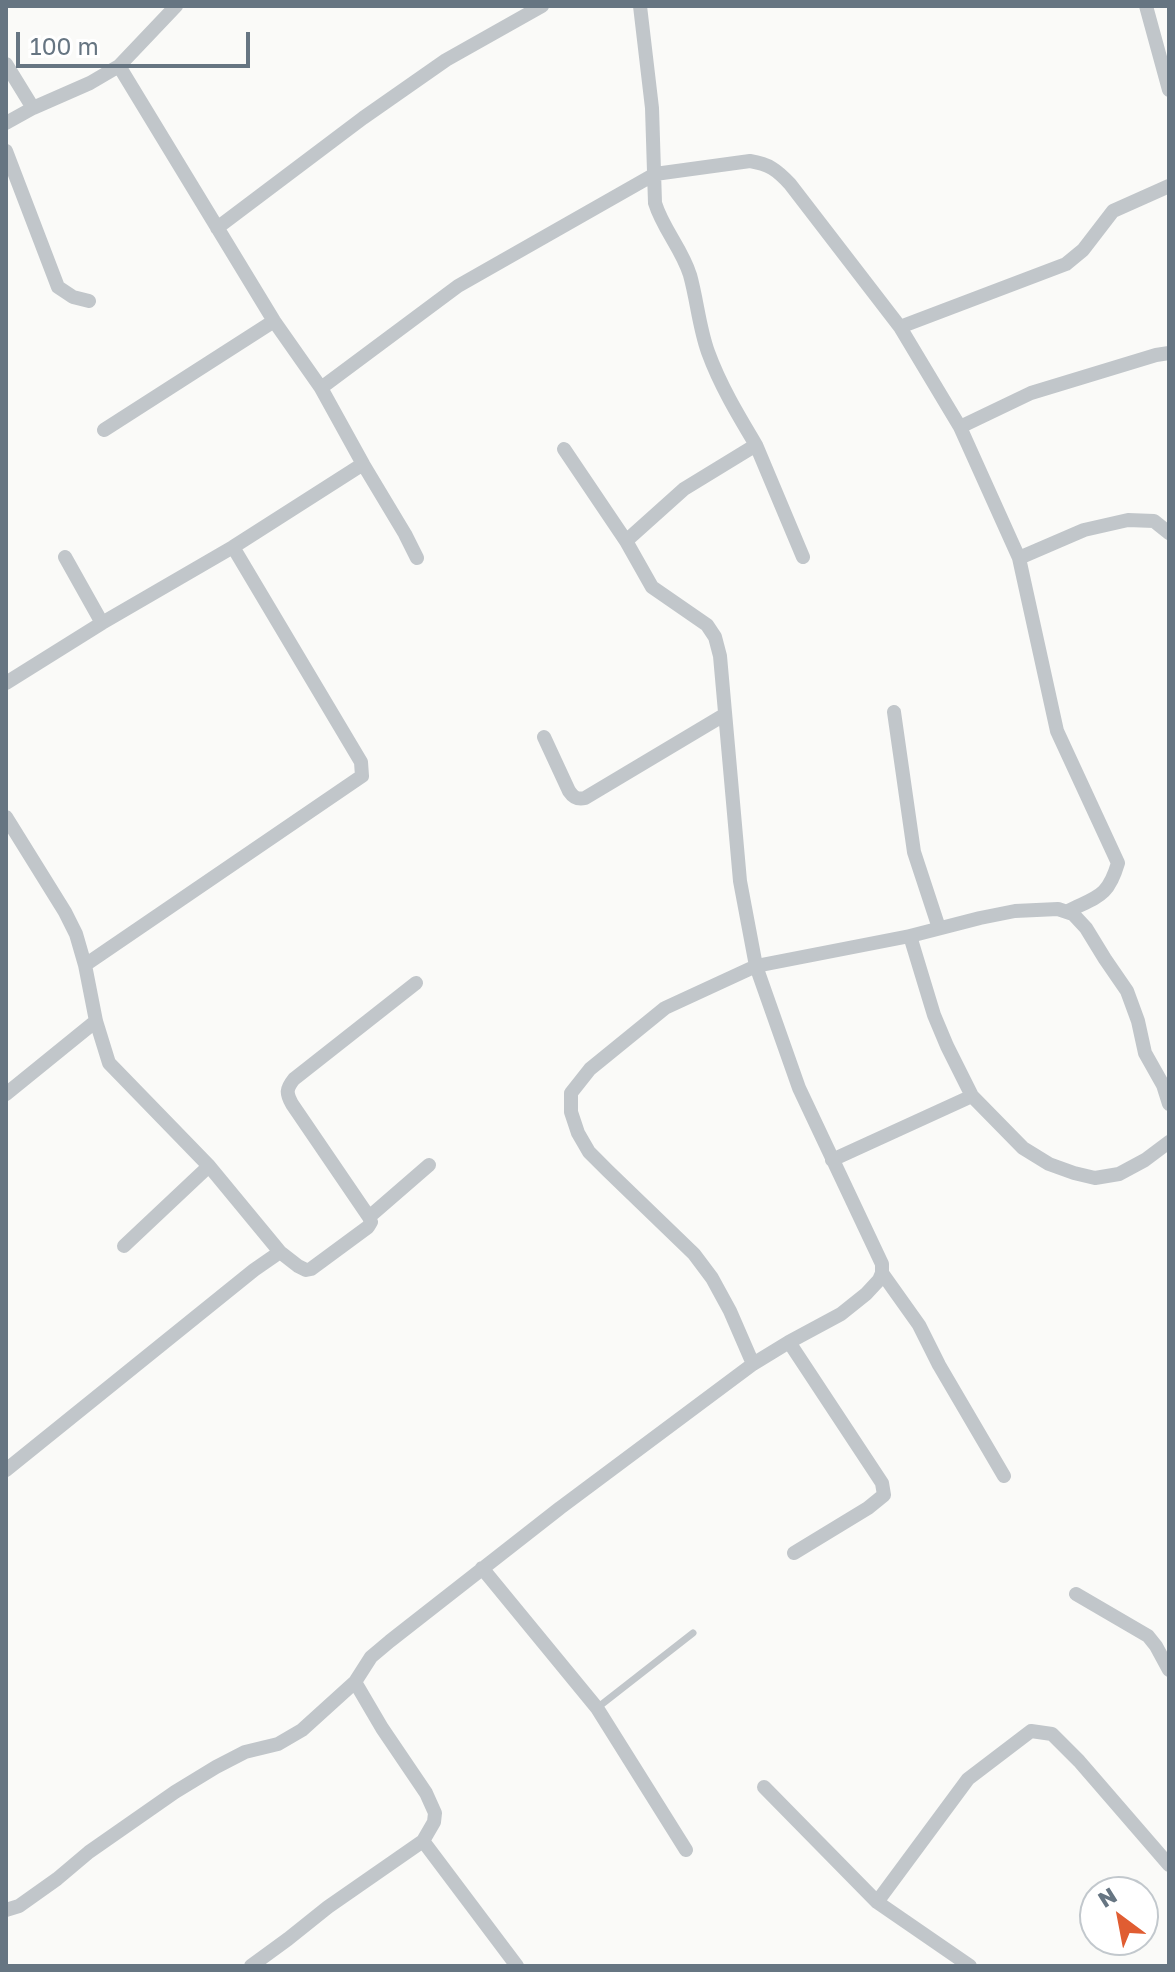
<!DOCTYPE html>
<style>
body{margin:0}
#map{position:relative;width:1175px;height:1972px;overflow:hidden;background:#fafaf8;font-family:"Golos Text",sans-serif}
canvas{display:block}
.frame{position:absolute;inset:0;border:8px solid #667582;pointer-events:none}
.north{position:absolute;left:1079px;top:1876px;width:80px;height:80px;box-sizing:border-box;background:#fff;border:2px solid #c2c8cd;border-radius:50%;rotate:328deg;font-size:22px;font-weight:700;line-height:32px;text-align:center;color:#667582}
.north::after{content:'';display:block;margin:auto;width:28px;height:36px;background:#e05d32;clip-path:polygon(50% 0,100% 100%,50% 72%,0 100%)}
.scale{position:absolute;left:16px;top:32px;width:234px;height:36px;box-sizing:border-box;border:4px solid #667582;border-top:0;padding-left:10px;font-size:24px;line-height:28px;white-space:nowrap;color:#667582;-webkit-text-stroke:6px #fff;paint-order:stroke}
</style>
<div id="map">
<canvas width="1175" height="1972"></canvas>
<div class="frame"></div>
<div class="north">N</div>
<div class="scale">100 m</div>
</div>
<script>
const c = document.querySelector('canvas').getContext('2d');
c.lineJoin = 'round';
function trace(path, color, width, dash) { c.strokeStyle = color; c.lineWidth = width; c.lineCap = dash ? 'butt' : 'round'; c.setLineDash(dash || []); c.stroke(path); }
trace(new Path2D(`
 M597 1708 693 1633`), '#c1c6ca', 7);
trace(new Path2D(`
 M1146 6 1169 90
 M6 64 33 108
 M6 123 33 108 90 83 119 66 176 6
 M6 151 58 287 73 297 89 301
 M217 228 363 118 446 60 542 6
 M900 327 1066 264 1083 250 1113 211 1169 186
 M321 388 458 286 655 174 750 161C769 164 777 170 790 184L900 327 960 427 1019 558 1057 731 1118 863C1108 897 1098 896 1068 911
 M960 427 1031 393 1156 355 1169 353
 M104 430 274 321
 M756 445 803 557
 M564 449 626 541
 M363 464 405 534 417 558
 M65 557 102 623
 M1019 558 1084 530 1128 520 1154 521 1169 533
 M6 683 102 623 233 547 363 464 321 388 274 321 119 66
 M894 712 914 852 939 928
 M544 737 569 791C573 797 577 800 585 798L724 715
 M6 817 65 912 76 934 85 965 96 1021 109 1063 209 1166 280 1252 298 1266 306 1270 311 1269 368 1227 371 1222 369 1217 429 1165
 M910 936 934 1015 947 1046 972 1096 1023 1148 1049 1164 1074 1173 1095 1178 1119 1174 1145 1160 1169 1142
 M85 965 362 776 361 762 233 547
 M6 1094 96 1021
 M832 1160 972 1096
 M369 1217 292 1104C286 1093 286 1089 294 1079L416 983
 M124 1246 209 1166
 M882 1273 919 1325 939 1365 1004 1476
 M789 1342 882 1483 884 1495 868 1508 794 1553
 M753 1364 730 1311 712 1278 694 1254 608 1171 589 1152 578 1133 571 1112V1093L590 1069 665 1008 756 966 910 936 980 918 1015 911 1058 909 1073 914 1086 928 1105 959 1127 991 1138 1021 1145 1053 1163 1085 1169 1104
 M6 1470 254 1270 280 1252
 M482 1568 597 1708 686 1850
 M1076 1594 1148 1636 1156 1646 1169 1670
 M764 1787 877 1902 970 1966
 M423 1841 517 1966
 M877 1902 968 1779 1031 1731 1052 1734 1079 1761 1169 1865
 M6 1910 19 1906 57 1879 89 1852 175 1792 216 1767 245 1752 278 1744 302 1730 355 1682 371 1657 390 1641 560 1508 753 1364 789 1342 841 1314 866 1294 879 1280 882 1273V1264L799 1088 756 966 740 881 720 656 715 637 707 625 652 587 626 541 684 489 756 445C738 415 720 385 708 352 699 327 697 300 690 275 682 249 663 229 655 203L652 108 640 6
 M251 1966 288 1939 328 1907 423 1841 434 1822 435 1813 426 1793 382 1728 355 1682`), '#c1c6ca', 14);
</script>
